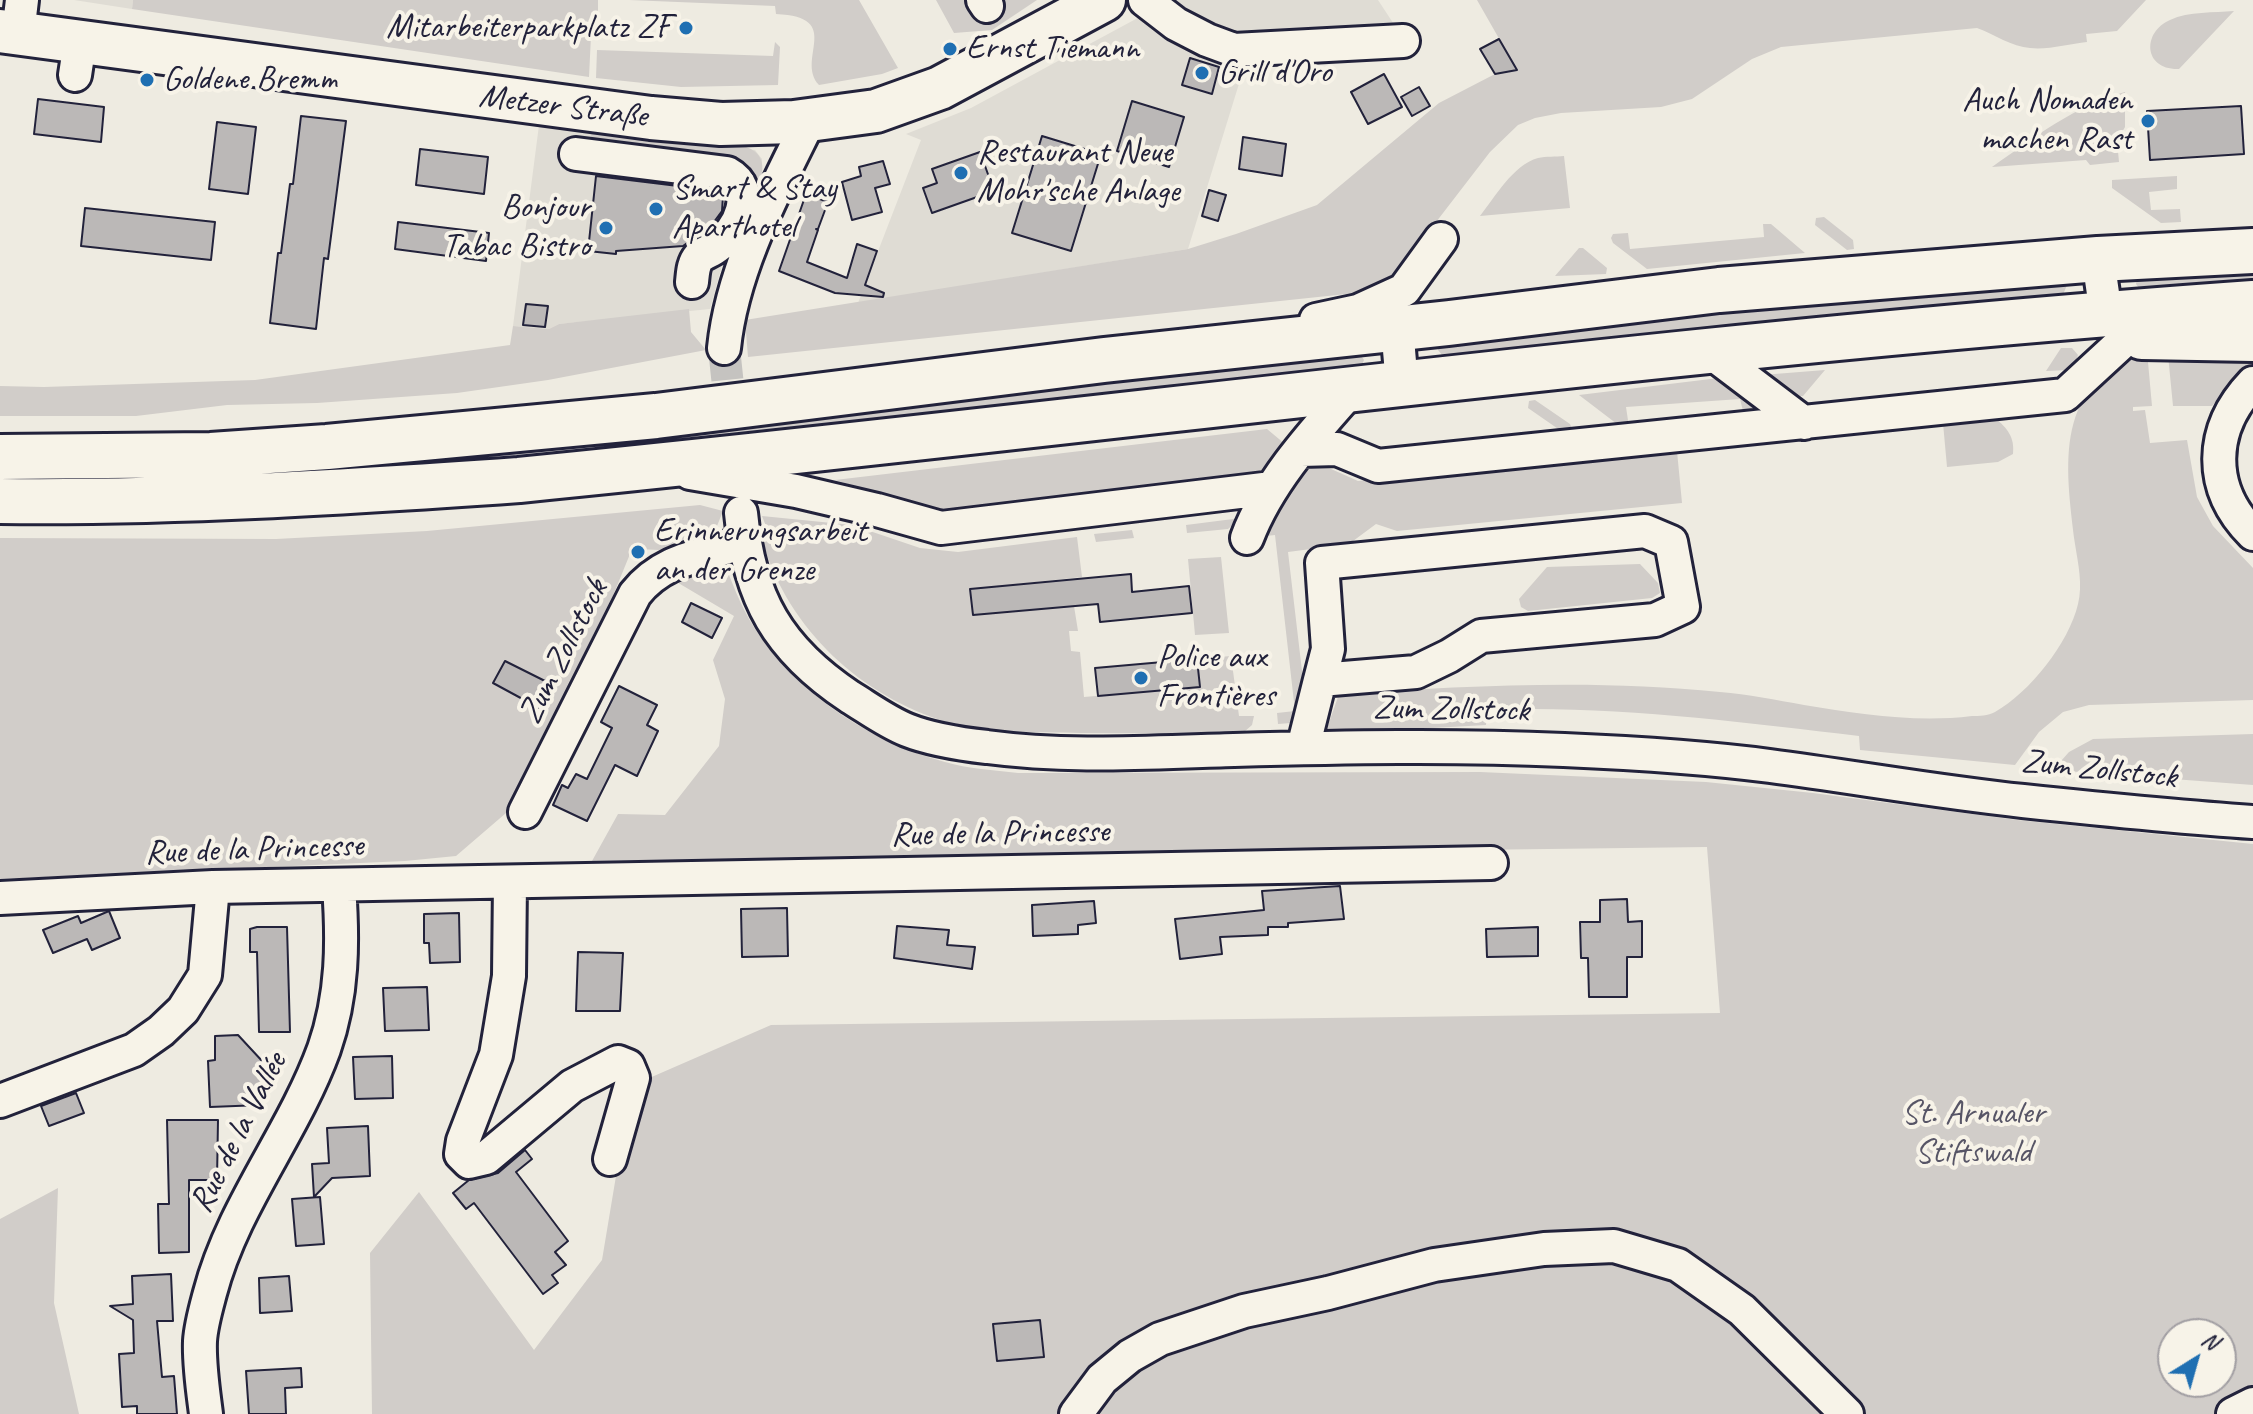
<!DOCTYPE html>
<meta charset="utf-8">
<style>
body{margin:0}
#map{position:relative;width:2253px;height:1414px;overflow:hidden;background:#eeebe1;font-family:Caveat,sans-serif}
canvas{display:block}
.north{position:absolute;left:2157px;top:1318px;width:80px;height:80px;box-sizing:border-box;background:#f7f3e8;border:2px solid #a29fa3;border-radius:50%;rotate:37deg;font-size:22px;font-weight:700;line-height:32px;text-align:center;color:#22223b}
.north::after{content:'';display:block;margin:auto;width:28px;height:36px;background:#1f6fb2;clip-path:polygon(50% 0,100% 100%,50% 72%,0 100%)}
</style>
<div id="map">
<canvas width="2253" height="1414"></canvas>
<div class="north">N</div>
</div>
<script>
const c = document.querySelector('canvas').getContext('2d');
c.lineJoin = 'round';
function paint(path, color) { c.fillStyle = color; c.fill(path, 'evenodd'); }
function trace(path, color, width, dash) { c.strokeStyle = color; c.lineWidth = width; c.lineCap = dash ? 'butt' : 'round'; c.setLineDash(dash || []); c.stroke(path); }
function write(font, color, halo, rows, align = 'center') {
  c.font = font + ' Caveat,sans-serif'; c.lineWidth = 8; c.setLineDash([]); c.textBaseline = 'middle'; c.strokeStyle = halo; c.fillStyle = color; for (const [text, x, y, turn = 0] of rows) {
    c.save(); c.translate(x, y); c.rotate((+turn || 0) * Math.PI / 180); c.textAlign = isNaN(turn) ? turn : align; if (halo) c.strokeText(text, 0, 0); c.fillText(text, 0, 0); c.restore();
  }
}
paint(new Path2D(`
 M74 0H133L132 9Z
 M1171 0H1378L1399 32 1246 61 1188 249 858 303 921 140 906 134 971 108Z
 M539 125 755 150 762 159V179L723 262 710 309 559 324 549 329 513 326Z`), '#dfdcd4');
paint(new Path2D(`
 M133 0H598V14L592 15 589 77 132 9Z
 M629 0H859L898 68 882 74 819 85C795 59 845 17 776 14L775 6Z
 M936 0H1037L992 30 954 33Z
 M1477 0H2146L2117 31 2086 34 2087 42C2069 44 2048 50 2030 48 2012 47 1994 34 1977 28L1781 47 1752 59 1692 99 1661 107 1561 113 1535 118 1518 125 1490 152 1413 252 1380 289 1356 293 748 357 745 320 1188 249 1236 234 1317 205 1439 103 1495 74 1517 70Z
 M2234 11 2179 69C2143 70 2142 32 2170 20 2189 11 2214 13 2234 11Z
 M775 42 780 47 778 85 681 87 596 78 597 50 773 56Z
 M2125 92V127L2117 141 2119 162 2090 165 2086 160 1992 167C2035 137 2074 106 2125 92Z
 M591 133 746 147C772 156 761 180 754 199L592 145Z
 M1564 156 1570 208 1480 216C1495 197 1513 165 1538 158 1546 156 1556 157 1564 156Z
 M2177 176V189L2149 192 2151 210 2180 209 2181 222 2161 223 2112 188V180Z
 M1824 217 1853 240 1854 249 1847 250 1815 225 1816 218Z
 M1763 224H1771L1805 253 1647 269 1613 243 1611 238 1613 234 1628 233 1630 249 1764 237Z
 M1579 248H1583L1607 268 1606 274 1555 276Z
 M2253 267V285L2141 291 2136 284 2138 275Z
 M2064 280 2067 285 2062 297 1447 361 1438 350 1439 342 1444 338Z
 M689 309 691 332 706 350 548 380 457 393 317 403 227 405 136 416H0V386L44 387 255 380 510 345 513 326 549 329 559 324Z
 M2061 348H2072L2078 355 2076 361 2068 370 2046 371Z
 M1346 350 1360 354 1364 360 1359 372 315 480 0 487V476Z
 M2253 350V366L2232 382 2212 406H2173L2168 355Z
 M2147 351 2152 406 2133 407V411L2145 410 2150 443 2187 440 2197 497 2213 526 2253 568V700L2089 705 2063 712 2039 732 2015 765 1860 750 1859 736C1736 722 1612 705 1487 710L1486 725 1325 734 1339 694C1466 686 1593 679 1720 692 1748 694 1776 700 1804 705 1859 714 1916 723 1972 716 1979 716 1988 716 1995 712 2029 693 2069 643 2078 604 2083 585 2078 563 2075 544 2065 464 2053 383 2147 351Z
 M1825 370 1803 396 1793 397 1762 375Z
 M1727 377 1770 412 1744 415 1740 399 1626 407 1629 427 1617 424 1579 395Z
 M1535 400 1570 424 1572 429 1569 433H1564L1528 408 1529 401Z
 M1995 418C2007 428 2015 437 2013 454L1998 462 1947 467 1943 423Z
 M1267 429 1285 444 1266 475 939 511 835 480Z
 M1677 451 1682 503 1397 531 1376 524 1349 544 1288 552 1304 688 1298 714 1291 723 1278 724 1277 713 1295 711 1275 535 1257 537 1303 472 1320 464 1358 481Z
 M700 505 723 511 713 536 659 550 638 549 630 554 601 625 513 807 456 856 405 861 0 879V538L276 539 427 531Z
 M762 516 852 525 920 548 958 552 1077 537 1082 577 971 589 973 615 1074 606 1078 631H1069L1071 651 1080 652 1084 697 1199 687 1197 659 1231 656 1239 716H1254L1252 725 1244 732C1189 734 1135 733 1080 733 1041 732 984 733 947 722 861 696 789 630 763 543L771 539Z
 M1241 518 1228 529 1187 533 1186 525Z
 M1132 530 1134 538 1096 542 1094 534Z
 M1221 557 1229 633 1195 635 1188 559Z
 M1640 564 1658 583 1660 593 1652 598 1528 611 1521 607 1519 599 1547 567Z
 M725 565C735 590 744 614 760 636 803 697 873 743 945 762 968 769 994 770 1018 773L1480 772 1706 782 1813 793 2017 820 2253 844V1414H372L370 1253 419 1192 534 1350 602 1260 631 1086 771 1025 1720 1013 1707 847 592 861 618 814 665 815 719 746 725 699 713 660 734 616 675 581ZM2173 1334H2221V1382H2173Z
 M2253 734V785L2053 770 2069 752 2093 739Z
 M58 1188 54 1303 79 1414H0V1219Z`), '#d1cdc9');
const building = new Path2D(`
 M1499 39 1517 70 1495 74 1480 49Z
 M1190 58 1219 67 1212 94 1182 85Z
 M1384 74 1402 107 1368 124 1351 92Z
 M1419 87 1430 106 1412 116 1401 97Z
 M38 99 104 107 101 142 34 134Z
 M1132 101 1184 117 1169 167 1117 151Z
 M2241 106 2244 154 2150 160 2147 111Z
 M301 116 346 121 328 259 324 258 316 329 270 323 278 253H281L290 184H293Z
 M217 122 256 127 248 194 209 189Z
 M1042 136 1101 154 1071 251 1012 233Z
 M1243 137 1286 144 1282 176 1239 169Z
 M420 149 488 157 484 194 416 185Z
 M980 152 994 191 932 213 923 188 937 183 932 169Z
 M883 161 890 184 875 188 882 212 852 220 842 182 861 176 859 167Z
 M596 176 719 191 723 196 722 211 711 226 683 246 616 251V254L588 251Z
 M1209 190 1226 195 1218 221 1202 216Z
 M806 194 828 202 818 229H816L818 230 807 262 847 278 857 244 877 251 865 285 884 293 883 297 835 293 779 271Z
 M85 208 215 222 211 260 81 246Z
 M398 222 489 233 486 261 395 249Z
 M526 304 548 306 545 327 523 325Z
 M1131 574 1132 592 1189 586 1192 613 1100 622 1098 604 973 615 970 589Z
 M691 603 722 618 712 638 682 622Z
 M1197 659 1200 687 1098 696 1095 668Z
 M505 661 553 685 541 709 493 683Z
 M619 686 657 705 647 725 658 731 637 776 615 765 587 821 553 805 562 785 568 788 576 774 587 779 612 728 601 722Z
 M1340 886 1344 919 1288 923V927H1268V935L1220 937 1222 954 1180 959 1175 919 1264 910 1262 891Z
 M1627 899 1628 922 1642 921V957H1627V997H1589L1588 958H1581L1580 922H1600V900Z
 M1094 901 1096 923 1078 925V934L1033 936 1032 905Z
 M787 908 788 956 742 957 741 909Z
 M109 911 120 938 92 950 87 939 53 953 43 930 78 916 81 923Z
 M459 913 460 962 430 963 429 943H424V914Z
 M897 926 949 930 947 945 975 947 972 969 894 958Z
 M257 927H287L290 1032H259L257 952H250V929Z
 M1538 927V956L1487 957 1486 929Z
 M578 952 623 953 620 1011H576Z
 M427 987 429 1030 385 1031 383 988Z
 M238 1035 263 1062 261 1105 210 1107 208 1061 215 1060V1036Z
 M392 1056 393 1098 355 1099 353 1057Z
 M76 1093 84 1113 49 1126 41 1106Z
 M167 1120H218L217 1180H189V1252L159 1253 158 1204H169Z
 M368 1126 370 1176 332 1178 314 1197 312 1164 329 1163 327 1128Z
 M525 1150 532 1159 516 1172 568 1241 555 1252 566 1265 552 1275 558 1283 543 1294 474 1203 466 1209 453 1193 469 1180 498 1173Z
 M320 1197 324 1244 296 1246 292 1199Z
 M171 1274 173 1321H157L162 1377 174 1376 177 1414H137V1406L122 1407 119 1354 134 1353 133 1320 110 1306 133 1304 132 1276Z
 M289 1276 292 1311 260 1313 259 1278Z
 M1040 1320 1044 1357 997 1361 993 1324Z
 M301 1368 302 1387 285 1388 286 1414H249L246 1371Z`);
paint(building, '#bbb8b7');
trace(building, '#22223b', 2);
trace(new Path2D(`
 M724 348 738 480`), '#c5c3c0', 32, [32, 16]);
const minor = new Path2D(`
 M983 0 987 6
 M1145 0 1176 24 1207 40 1234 50 1403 41
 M18 34 22 0
 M75 75 80 42
 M576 154 727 173C758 190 740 230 716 247 711 251 704 253 699 257 693 264 693 273 692 282
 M2098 259 2106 314
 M1316 320 1358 311 1404 290 1441 239
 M1397 327 1402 385
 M724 348C732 269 774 192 809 121
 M1709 351 1804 423
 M2253 383C2209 429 2207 488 2253 534
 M1301 450 1337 449 1378 466 2065 395 2129 336
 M690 473 796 491 877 510 941 528 1272 488
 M741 513C749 598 778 649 850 697 868 708 887 722 907 730 932 740 960 744 987 747 1069 758 1152 752 1234 750 1344 747 1454 745 1564 750 1633 753 1702 757 1770 766 1854 777 1938 792 2023 801 2099 809 2176 817 2253 822
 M1247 538C1268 482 1312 434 1351 390
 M1303 748 1320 680 1416 672 1449 656 1481 636 1655 620 1683 607 1671 542 1645 531 1322 563 1328 649 1320 680
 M525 812 635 594C663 558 703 556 744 542
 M510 882 509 976 496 1055 463 1141 461 1154 469 1162 486 1158 572 1086 618 1062 628 1066 633 1078 610 1159
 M0 898 213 887 1491 863
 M0 1101 134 1050 161 1031 183 1010 205 975 213 887
 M206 1414C203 1390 199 1365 200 1341 201 1325 206 1308 210 1293 233 1205 293 1134 324 1049 343 995 343 941 339 886
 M1076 1414 1102 1379 1130 1356 1160 1339 1244 1311 1328 1293 1434 1265 1544 1249 1614 1246 1678 1265 1742 1310 1847 1414
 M2233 1414 2253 1404`);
const major = new Path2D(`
 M0 31 651 118 721 124 794 122 876 111 940 88 1104 0`);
const highway = new Path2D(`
 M2142 337 2253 339
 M0 457 211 455 327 447 656 416 1104 360 1449 323 1719 290 2098 259 2253 251
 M0 501C174 503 346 492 519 480 1097 423 1673 344 2253 303`);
trace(minor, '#22223b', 38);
trace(major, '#22223b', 48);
trace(highway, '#22223b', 50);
trace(minor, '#f7f3e8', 32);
trace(major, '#f7f3e8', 42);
trace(highway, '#f7f3e8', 44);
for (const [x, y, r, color] of [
 [686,28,8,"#1f6fb2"],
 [950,49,8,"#1f6fb2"],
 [1202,73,8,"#1f6fb2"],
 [147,80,8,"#1f6fb2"],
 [2148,121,8,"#1f6fb2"],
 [961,173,8,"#1f6fb2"],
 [656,209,8,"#1f6fb2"],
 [606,228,8,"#1f6fb2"],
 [638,552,8,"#1f6fb2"],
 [1141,678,8,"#1f6fb2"]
]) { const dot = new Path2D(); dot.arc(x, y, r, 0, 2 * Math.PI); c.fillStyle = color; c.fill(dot); trace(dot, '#f7f3e8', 3); }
write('34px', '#22223b', '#f7f3e8', [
 ["Mitarbeiterparkplatz ZF",670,28,"right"],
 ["Ernst Tiemann",966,49],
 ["Grill d'Oro",1218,73],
 ["Goldene Bremm",163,80],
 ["Auch Nomaden",2132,101,"right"],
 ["machen Rast",2132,140,"right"],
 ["Restaurant Neue",977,153],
 ["Mohr'sche Anlage",977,192],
 ["Smart & Stay",672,189],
 ["Aparthotel",672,228],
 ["Bonjour",590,208,"right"],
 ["Tabac Bistro",590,247,"right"],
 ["Erinnerungsarbeit",654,532],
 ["an der Grenze",654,571],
 ["Police aux",1157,658],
 ["Frontières",1157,697]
], 'left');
write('34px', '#22223b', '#f7f3e8', [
 ["Metzer Straße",563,107,7],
 ["Zum Zollstock",564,652,-63],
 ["Zum Zollstock",1451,710,1],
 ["Zum Zollstock",2099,770,6],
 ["Rue de la Princesse",1000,834,-1],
 ["Rue de la Princesse",254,850,-2],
 ["Rue de la Vallée",239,1133,-63]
]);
write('34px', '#575566', '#f7f3e8', [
 ["St. Arnualer",1973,1114],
 ["Stiftswald",1973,1153]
]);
</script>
